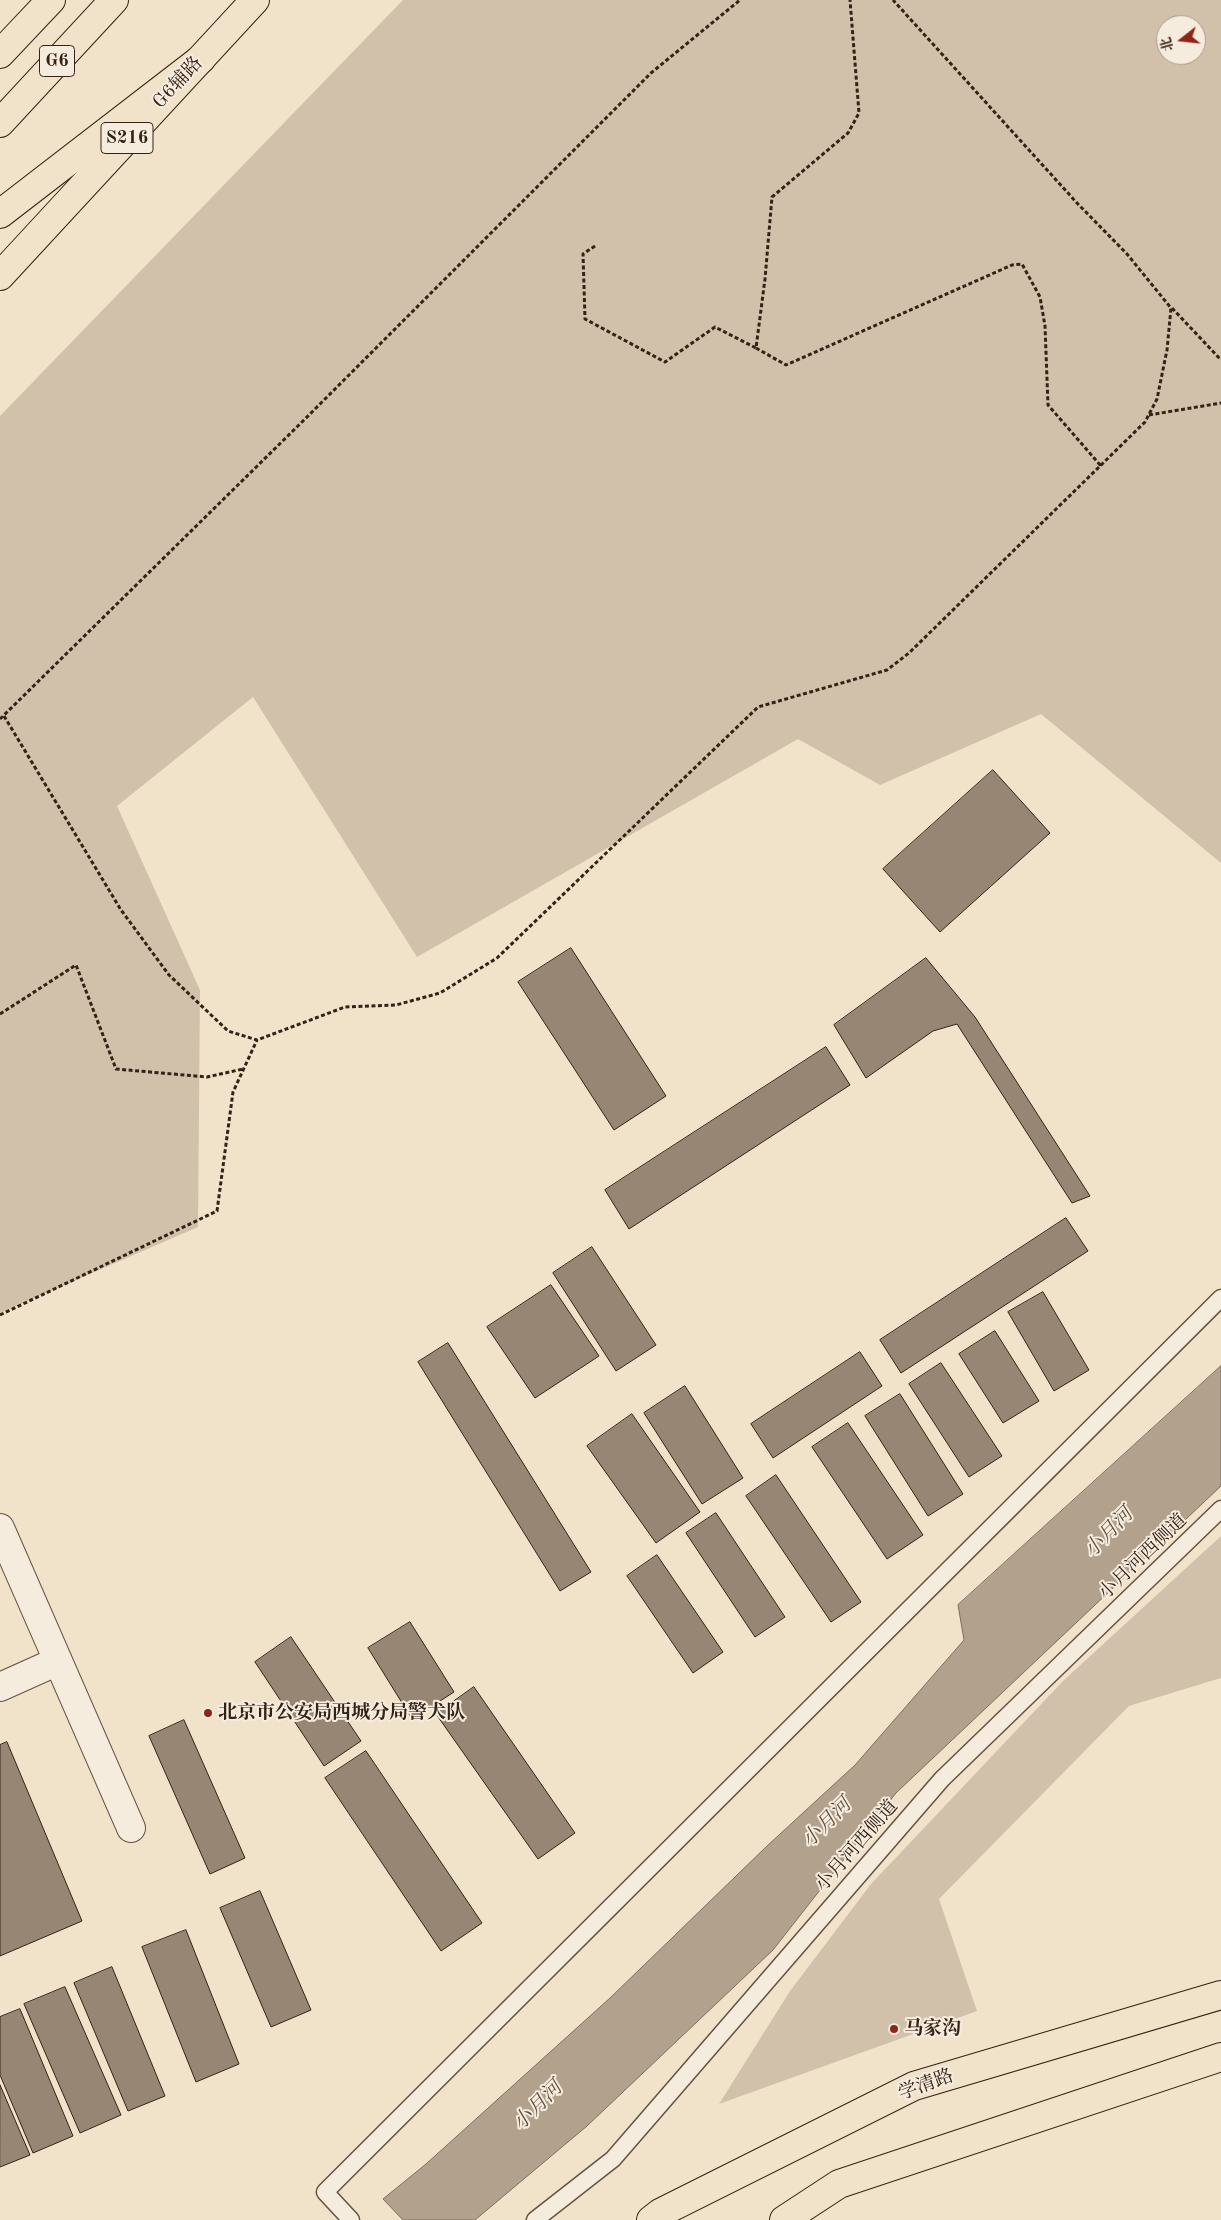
<!DOCTYPE html>
<meta charset="utf-8">
<style>
body{margin:0}
#map{position:relative;width:1221px;height:2220px;overflow:hidden;background:#f1e2ca;font-family:"Old Standard TT","Noto Serif SC",serif}
canvas{display:block}
.north{position:absolute;left:1156px;top:15px;width:50px;height:50px;box-sizing:border-box;background:#f6ecdd;border:1px solid #a99b8d;border-radius:50%;rotate:254deg;font-size:14px;font-weight:700;line-height:20px;text-align:center;color:#352216}
.north::after{content:'';display:block;margin:auto;width:18px;height:22px;background:#8f2418;clip-path:polygon(50% 0,100% 100%,50% 72%,0 100%)}
</style>
<div id="map">
<canvas width="1221" height="2220"></canvas>
<div class="north">北</div>
</div>
<script>
const c = document.querySelector('canvas').getContext('2d');
c.lineJoin = 'round';
function paint(path, color) { c.fillStyle = color; c.fill(path, 'evenodd'); }
function trace(path, color, width, dash) { c.strokeStyle = color; c.lineWidth = width; c.lineCap = dash ? 'butt' : 'round'; c.setLineDash(dash || []); c.stroke(path); }
function write(font, color, halo, rows, align = 'center') {
  c.font = font + ' "Old Standard TT","Noto Serif SC",serif'; c.lineWidth = 4; c.setLineDash([]); c.textBaseline = 'middle'; c.strokeStyle = halo; c.fillStyle = color; for (const [text, x, y, turn = 0] of rows) {
    c.save(); c.translate(x, y); c.rotate((+turn || 0) * Math.PI / 180); c.textAlign = isNaN(turn) ? turn : align; if (halo) c.strokeText(text, 0, 0); c.fillText(text, 0, 0); c.restore();
  }
}
paint(new Path2D(`
 M403 0H1221V863L1041 714 880 785 798 739 417 957 253 697 117 806 200 990 198 1227 0 1313V416ZM1166 25H1196V55H1166Z
 M1221 1536V1678L1129 1706 939 1899 977 2011 719 2104 790 1991 871 1884 1063 1681Z`), '#d1c1ab');
const water = new Path2D(`
 M1221 1366V1486L896 1793 773 1950 587 2126 475 2220H403L383 2199 426 2164 610 1998 767 1846 855 1765 964 1640 958 1605Z`);
paint(water, '#b1a18d');
trace(water, '#7f6e5d', 1);
const building = new Path2D(`
 M993 770 1050 833 940 932 883 869Z
 M571 948 666 1096 614 1130 518 982Z
 M926 958 975 1017 1090 1196 1072 1203 957 1024 933 1031 866 1078 834 1025Z
 M826 1047 850 1085 629 1229 605 1190Z
 M1066 1218 1088 1251 901 1373 880 1340Z
 M592 1247 656 1345 616 1371 553 1273Z
 M551 1285 599 1356 535 1398 487 1327Z
 M1043 1292 1089 1370 1054 1391 1008 1312Z
 M995 1331 1039 1401 1003 1423 959 1354Z
 M448 1343 591 1572 560 1591 418 1362Z
 M860 1352 882 1386 773 1458 751 1424Z
 M941 1363 1002 1456 969 1477 909 1384Z
 M685 1386 743 1478 702 1504 644 1413Z
 M900 1394 963 1494 928 1516 865 1416Z
 M632 1414 700 1512 656 1543 587 1446Z
 M848 1423 923 1535 887 1559 812 1447Z
 M776 1475 861 1602 831 1622 746 1496Z
 M716 1513 785 1617 755 1637 686 1533Z
 M657 1555 723 1652 693 1673 627 1576Z
 M410 1622 454 1692 412 1719 368 1648Z
 M291 1637 361 1741 324 1766 255 1662Z
 M474 1687 575 1833 538 1859 436 1714Z
 M184 1720 245 1858 210 1874 149 1736Z
 M7 1742 82 1921 0 1956V1745Z
 M366 1751 482 1923 441 1951 325 1778Z
 M260 1891 311 2010 271 2027 220 1908Z
 M186 1930 239 2064 196 2082 142 1947Z
 M112 1967 165 2096 128 2111 74 1983Z
 M65 1987 121 2115 80 2133 24 2004Z
 M20 2009 73 2136 33 2153 0 2075V2017Z
 M0 2085 30 2155 0 2167Z`);
paint(building, '#978674');
trace(building, '#352216', 1);
const lane = new Path2D(`
 M351 2220 325 2192 1221 1298
 M535 2220 613 2159 942 1779 1221 1509`);
const street = new Path2D(`
 M0 1528 131 1828
 M0 1687 58 1661`);
const primary = new Path2D(`
 M0 276 255 0
 M651 2220 660 2213 914 2086 1221 1995
 M784 2220 839 2184 1221 2057`);
const highway = new Path2D(`
 M0 54 51 0
 M0 123 114 0
 M0 214 201 59`);
trace(lane, '#645243', 19);
trace(street, '#645243', 30);
trace(primary, '#352216', 30);
trace(highway, '#352216', 30);
trace(new Path2D(`
 M595 246 583 254 585 319 665 362 715 327 756 348 765 279 772 197 848 133 859 113 850 0
 M1172 308 1221 360
 M756 348 786 365 1012 265 1022 264 1040 297 1045 326 1048 405 1101 466
 M1149 415 1221 403
 M4 716 121 910 169 975 228 1031 257 1040 345 1007 396 1005 440 993 497 958 758 707 887 670 909 653 1145 422 1157 399 1167 350 1171 308 1127 254 1077 203 893 0
 M0 719 305 419 651 73 740 0
 M0 1014 76 965 116 1069 207 1077 243 1069
 M0 1315 217 1211 233 1092 257 1040`), '#352216', 3, [4, 2.5]);
trace(lane, '#f6ecdd', 16);
trace(street, '#f6ecdd', 28);
trace(primary, '#f1e2ca', 28);
trace(highway, '#f1e2ca', 28);
for (const [x, y, r, color] of [
 [208,1713,5,"#8f2418"],
 [894,2029,5,"#8f2418"]
]) { const dot = new Path2D(); dot.arc(x, y, r, 0, 2 * Math.PI); c.fillStyle = color; c.fill(dot); trace(dot, '#f6ecdd', 2); }
for (const [x, y, w] of [
 [57,61,35],
 [127,138,52]
]) { const box = new Path2D(); box.roundRect(x - w / 2, y - 15.5, w, 31, 4); c.fillStyle = '#f6ecdd'; c.fill(box); trace(box, '#352216', 1); }
write('bold 18px', '#352216', null, [
 ["G6",57,61],
 ["S216",127,138]
]);
write('19px', '#352216', '#f6ecdd', [
 ["G6辅路",178,83,-47],
 ["小月河西侧道",1143,1557,-44],
 ["小月河西侧道",857,1846,-49],
 ["学清路",926,2085,-20]
]);
write('bold 19px', '#352216', '#f6ecdd', [
 ["北京市公安局西城分局警犬队",218,1713],
 ["马家沟",904,2029]
], 'left');
write('italic 20px', '#604e40', '#f6ecdd', [
 ["小月河",1109,1533,-46],
 ["小月河",827,1823,-45],
 ["小月河",538,2106,-45]
]);
</script>
